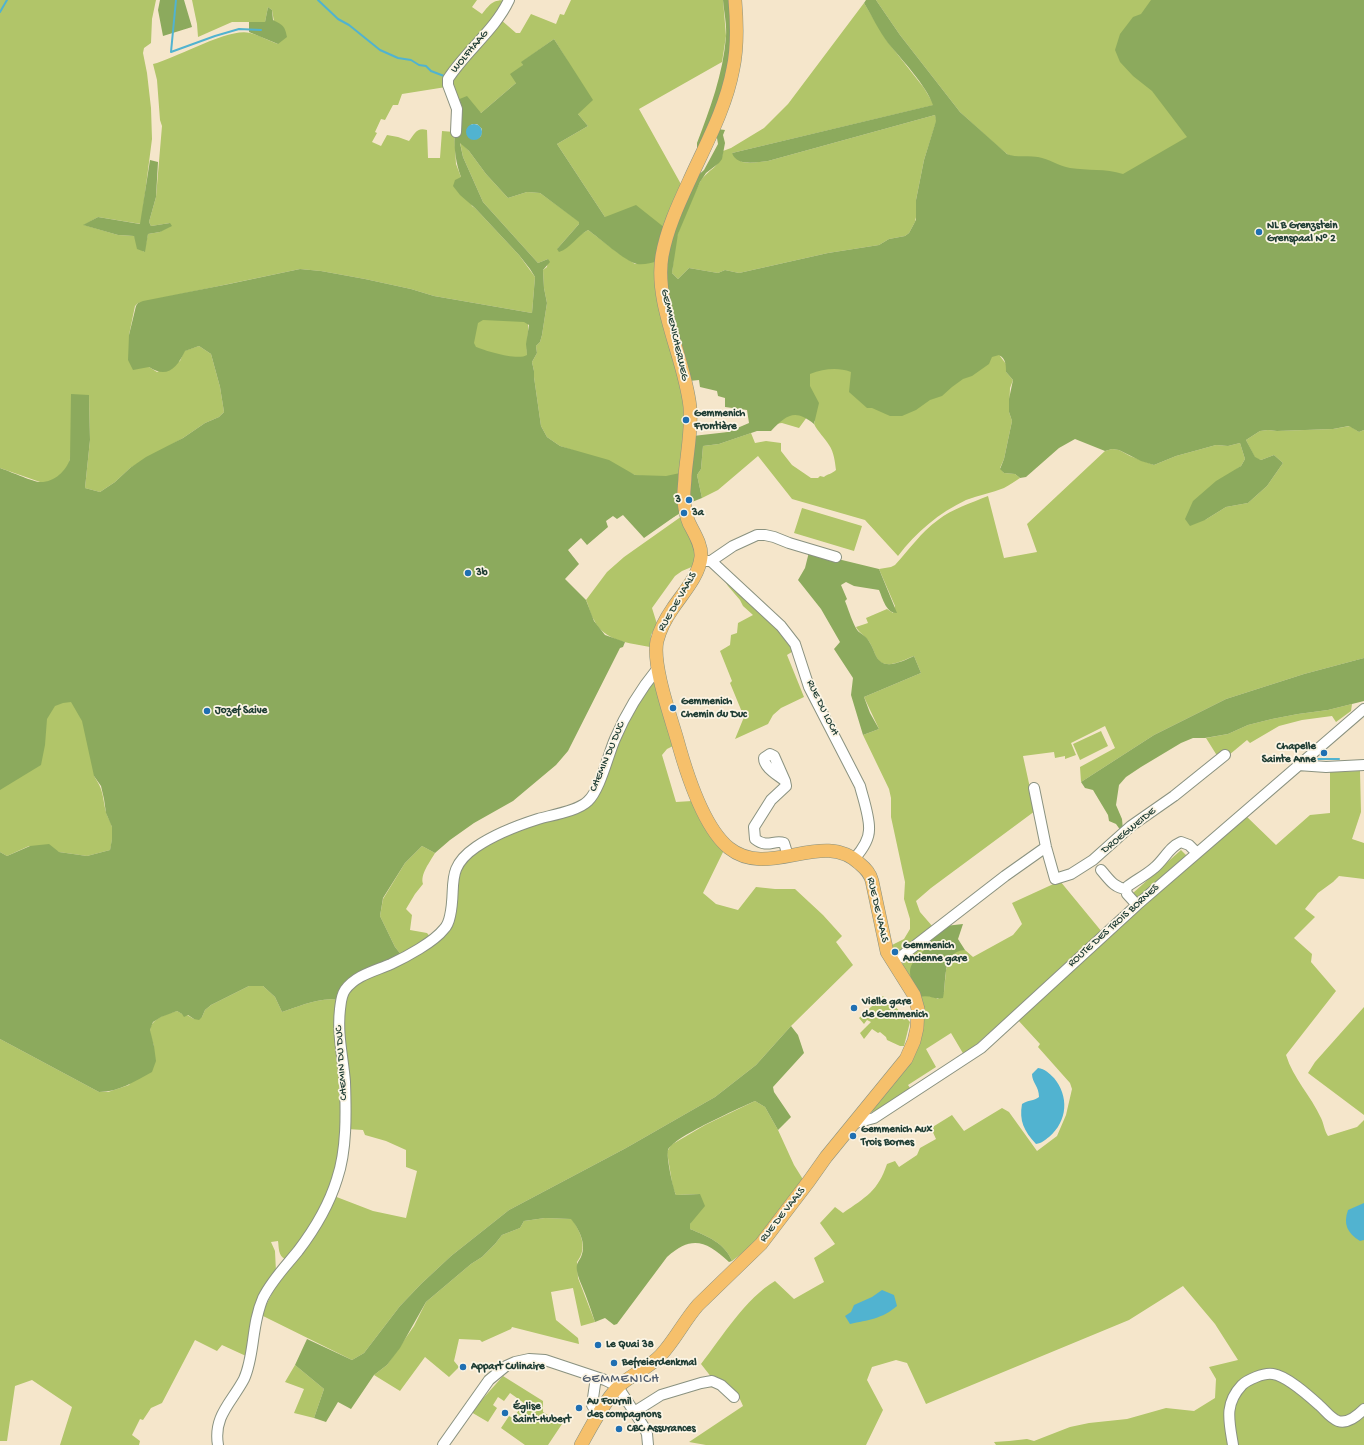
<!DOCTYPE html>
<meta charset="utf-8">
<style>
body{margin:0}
canvas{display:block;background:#f5e6cb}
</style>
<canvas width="1364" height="1445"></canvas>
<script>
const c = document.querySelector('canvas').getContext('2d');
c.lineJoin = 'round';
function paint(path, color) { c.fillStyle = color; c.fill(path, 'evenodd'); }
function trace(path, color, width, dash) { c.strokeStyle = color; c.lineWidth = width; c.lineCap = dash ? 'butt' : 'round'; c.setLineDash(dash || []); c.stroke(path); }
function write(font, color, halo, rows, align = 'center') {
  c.font = font + ' "Gochi Hand",sans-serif'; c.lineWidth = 3.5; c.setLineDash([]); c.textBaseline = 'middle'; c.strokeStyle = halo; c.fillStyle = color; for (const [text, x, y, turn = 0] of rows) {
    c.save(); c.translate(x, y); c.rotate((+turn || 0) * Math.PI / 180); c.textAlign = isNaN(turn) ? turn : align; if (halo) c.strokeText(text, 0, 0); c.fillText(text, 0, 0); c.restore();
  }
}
paint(new Path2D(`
 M0 0H156L152 19 151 43 144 48 143 53 147 73 151 108 152 139 141 224 98 217 84 225 118 235 134 236 144 252 148 234 160 232 170 223 151 226 149 222 156 197 162 126 160 120 157 80 153 64C175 59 229 27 250 33 259 35 269 41 278 44L272 10 268 7 265 22H232L198 37 197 24 192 0H477L472 7 482 14C491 3 492 0 507 0L446 87 402 94 398 105H393L385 120 381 119 375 132 377 133 372 142 381 146 387 135 398 137 409 141C415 133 417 127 427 130L428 158H440L442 131 454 132 456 164 472 206 475 208 519 255 535 277 532 313 434 296 411 289 365 279 321 271 300 269 138 303 135 306 129 335 149 367 157 372 180 361 184 351 199 346 211 354 220 387 224 412 219 417 205 423 183 438 130 468 115 482 100 492 85 488 90 440 89 395 71 451 70 459 68 466 84 489 101 493 229 414 213 351 198 342 132 334 527 317C530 329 526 342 527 355L541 435 561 447 635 476 642 475H635L624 470 584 454 560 446 547 437 541 426 534 377V371L532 362 537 353 536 346 540 342 542 335 547 303 544 288 543 270 547 267 548 259 538 263 483 202 463 157 460 142 469 151 486 174 508 198 527 192 540 193 580 222 579 224 557 249 588 230 617 252 635 264 658 261 670 343 686 412 681 513 666 521 623 510 94 776C104 791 102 795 106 812 107 817 111 822 112 827 113 834 112 842 110 850L87 856 59 852 29 846 7 856 0 852V470L39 483 40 482 0 468Z
 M571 0H723L726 36 722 62 639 109 682 186 665 228 605 217 557 144 588 126 578 114 567 60 554 39 522 62 523 65 516 83 481 113C462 102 451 101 452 77L500 19 516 33H520L531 14 556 24 560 14 564 15Z
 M876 0H1364L1000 356 1006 364V372L1013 380 1010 388 1009 412 1012 421 1004 459 1000 468 1004 473 1015 474 1020 478C1015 481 1010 485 1004 488 992 493 979 495 966 500 939 513 916 532 898 556L865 520 792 499 758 456 718 490 702 498 697 475 701 469 703 446 719 444 751 433 755 443 766 441 781 443V451L792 465 811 478H818L820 476 824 477C827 474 832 474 836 470 835 462 834 452 829 445 825 438 818 432 814 424L815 421 807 417 799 428 782 423 768 425 701 444 693 500 691 438 731 432 752 425 748 408 727 398 719 390 699 379 713 276 745 273 911 241 936 122 924 160 916 200V220L909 233 905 236 889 239 879 245 828 253 739 273 725 270 718 273 689 268 678 279 672 273C674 260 674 246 678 233 684 216 692 198 700 182 707 170 722 166 723 151L731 148 764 128 788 104 864 3 887 41 924 88 934 105 732 153 742 162 750 163 768 161 935 115 936 119 992 159 1011 156 1007 154 994 143 960 112 900 35Z
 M1350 426 1359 432 1364 430V658L1304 674 1226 699 1154 735 1081 782 1080 767 1115 748 1105 726 1071 743 1076 755 1065 759V756L1055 758 1054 752 1023 756 1035 811 931 888 916 901 920 912 933 927 902 951 894 950 892 945 904 939 910 929V919L904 899 905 882 891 817V798L889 789 863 735 879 729 864 697 921 673 914 656C904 660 884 671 877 658 874 653 873 648 870 643 866 636 860 634 856 627L868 623 866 618 887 609 893 613 895 606 879 569 891 567 895 565C909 550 921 532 938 520 952 509 971 503 988 496L1004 558 1037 552 1027 524 1105 451 1112 449 1119 450 1130 456 1154 465 1176 456 1198 450 1216 445 1228 446 1240 443 1245 459 1241 466 1233 472 1205 520 1226 507 1248 503 1267 486 1283 463 1274 455 1261 460 1255 458 1246 440 1260 431 1268 430 1277 431 1333 429Z
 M802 508 862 526 854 551 794 533Z
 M682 516 696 547 694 566 682 571 675 576 652 608 657 624 651 635 650 647C629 643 604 641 594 620 590 614 589 606 586 600L607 572 624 557Z
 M725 576 781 631 795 650 787 655 804 697 781 708 773 715 768 724 735 739 744 717 730 683 732 681 720 651 730 645 731 635 737 633 738 623 753 615 743 606 740 600 728 586 724 580Z
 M653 678 673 746 667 749 662 755 676 802 692 801 724 850 703 893 716 904 738 910 756 887 775 889H795L823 915 842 936 836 942 853 965 791 1026 756 1065 715 1097 626 1148 509 1210 451 1256 421 1284 400 1306 364 1353 352 1360 261 1315 283 1272 334 1196 373 1211 406 1218 417 1171 406 1167V1150L386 1141 365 1135 363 1130 347 1129 340 1020 349 987 442 936 461 863 501 835 582 808 618 737Z
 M1352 704 1351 711 1336 722 1332 716 1302 720 1279 726 1250 743 1247 740 1223 760 1216 754 1206 738 1228 734 1248 725 1272 719 1298 714 1328 710Z
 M1101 731 1108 746 1080 760 1073 744Z
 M1360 771 1361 812 1352 839 1364 843V879L1339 876 1333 882 1318 893 1305 909 1315 917 1294 938 1312 954 1311 962 1336 991 1286 1055C1293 1078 1311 1096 1321 1118 1324 1124 1324 1130 1328 1136L1357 1127 1364 1120V1405L1358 1412 1342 1419 1273 1372 1234 1390 1229 1445H996L994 1442 1009 1441 1027 1439 1034 1441 1070 1427 1089 1423 1127 1419 1166 1408 1194 1411 1215 1398 1216 1379 1209 1367 1238 1360 1215 1324 1183 1286 1129 1320 926 1404 907 1363 896 1360 872 1367 867 1380 883 1410 866 1445H706L689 1442 743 1406 739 1397 712 1378 701 1364C722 1337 746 1298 775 1281L794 1299 824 1282 814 1258 835 1244 820 1223 835 1207 843 1213C866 1197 878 1191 887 1164L895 1161 899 1167 917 1155 920 1148 936 1139 931 1128 952 1115 964 1131 1002 1108 1009 1112 1037 1151 1057 1136 1066 1115 1072 1089 1070 1083 1038 1047 1040 1044 1017 1019 1082 958 1245 815 1276 845 1310 815 1330 813V772Z
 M422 846 435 853C430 862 420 874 423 884L415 894 406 909 412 915 410 930 427 933 431 938 403 957 395 947 380 916 383 899 405 863Z
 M1181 850 1187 856 1138 898 1134 897 1133 893Z
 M1060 881 1102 932 970 1050 964 1055 951 1033 926 1049 936 1067 908 1085 910 1088C902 1094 880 1113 870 1112L921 1028 902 966 903 960 931 936C932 953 903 958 914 983 916 988 919 992 924 994 928 997 933 996 938 999L944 992 946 970 952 955 958 950H965L973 957 1013 935 1022 924 1012 903Z
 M249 986H263L275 997 282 1012C297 1007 322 996 338 1000L342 1067 339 1159 324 1205 289 1257 285 1259C278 1256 279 1247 278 1241L271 1242 275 1251 276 1272 246 1356 222 1345 217 1351 195 1340 162 1403 151 1408 143 1420 140 1419 132 1435 140 1441 139 1445H60L72 1407 32 1380 15 1386 7 1441H0V1039L99 1092H108L129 1085 154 1046C153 1042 150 1036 150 1031 151 1018 167 1014 177 1011L184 1015H187L194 1019 202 1017 205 1010 211 1005Z
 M883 996 887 1001 889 1000C896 1008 903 1014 910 1022L904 1046H900L887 1040 886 1037 880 1032 878 1033 872 1029 864 1039 860 1033 871 1022 867 1020 864 1024 859 1018Z
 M1364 1007V1115L1308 1073 1315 1062Z
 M755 1101 765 1107 778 1130 794 1165 804 1181 757 1242 732 1261C725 1243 707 1236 690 1229V1224L700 1194 676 1195 673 1188 667 1152 671 1145 705 1125Z
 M545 1218 572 1219C581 1233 588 1248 577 1262L578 1278 595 1322 581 1326 573 1288 551 1292 556 1320 578 1338 579 1344 512 1327 511 1329 482 1342 480 1340 459 1339 454 1361 459 1367 449 1377 425 1357 400 1391 374 1375 387 1365 414 1326 426 1302 471 1264 482 1257 495 1244 502 1235 520 1228 524 1221Z
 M295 1365 324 1389 314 1418 294 1413 304 1389 285 1382Z
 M503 1376 543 1401V1412L562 1424 548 1445H525L501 1428 509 1416 513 1418 519 1410 516 1408 518 1406 520 1408 524 1403 510 1393 504 1401 498 1397 493 1405 497 1408 488 1422 471 1412Z
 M1262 1377H1279L1331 1420 1364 1413V1445H1235L1231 1421 1238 1393Z`), '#b1c569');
paint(new Path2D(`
 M160 0H184L192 27 163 36 158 10Z
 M723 0H730C731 8 734 17 734 25 732 72 717 110 697 152V143C710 109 723 74 726 37 727 25 724 12 723 0Z
 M866 0H876L900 35 960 112 1007 154C1017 158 1027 155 1038 157 1049 159 1059 166 1070 168 1088 171 1105 168 1123 174L1187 137 1152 91 1133 76 1120 62 1115 50 1120 34 1133 17 1141 14 1151 0H1364V430L1359 432 1349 426 1333 429 1277 431 1268 430 1260 431 1246 440 1255 457 1261 460 1274 455 1283 463 1267 486 1248 503 1226 507 1205 520 1190 526 1185 519 1193 501 1216 481 1241 466 1245 459 1240 443 1228 446 1216 445 1198 450 1176 456 1154 465 1141 461 1119 450 1112 449 1105 451 1075 439 1059 448 1026 477 1020 478 1015 474 1004 473 1000 469 1004 459 1012 421 1009 412V399L1013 380 1006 372C1006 365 1006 359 999 355L992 357 989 364 972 376 963 379 952 387 942 396 930 400 916 410 902 416H890L872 408H867L849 392 851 372C837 367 824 369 810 374V386L819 403 814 424C795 408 786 415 771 431H757L719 444 703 446 701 469 697 475 702 498 687 504 693 436 728 432 749 423 747 410 725 407V398L718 396 717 391 700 387 699 380 689 381 670 310 665 273 672 230 694 179 704 170 718 144 716 132 717 129 725 130 723 135 725 143 722 159 719 163 706 173 700 182 678 234 672 273 678 279 689 268 718 273 725 270 739 273 828 253 879 245 889 239 905 236 909 233 916 220V200L924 160 936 121 935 115 768 161C757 162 737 167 732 153L933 105C926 85 902 60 888 43 879 31 872 16 864 3Z
 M268 7 272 10 273 20C283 25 285 26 287 37L278 44 249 32V22H265Z
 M554 39 593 100 578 114 588 126 557 144 605 217 636 205 665 228 658 261C651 263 644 265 637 264 626 262 598 237 588 230 577 236 571 248 559 252L557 249 579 224V222L540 193 527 192 508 198 486 174 469 151 460 143 463 157 483 202 538 263 548 259 550 262 543 270 544 288 547 303 542 335 540 342 536 346 537 353 532 362 534 371V377L541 426 547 437 560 446 609 460 635 475 666 476 680 473 681 512 644 538 623 515 617 519 613 516 606 521 608 527 587 545 581 538 568 550 579 564 565 579 586 600 594 621 605 635 625 642 623 647 620 648 568 751 556 765 513 801 474 823 450 840 435 853 422 846 405 863 383 898 380 916 395 947 403 957 369 971 338 1000C322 996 297 1007 282 1012L275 997 263 986H249L211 1005 205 1010 202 1017 199 1020 194 1019 188 1015 184 1017 182 1014 177 1011 161 1017 153 1022 150 1030 154 1046 156 1061 152 1072C135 1081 119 1092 99 1092L0 1039V852L7 856 30 846 49 844 59 852 87 856 110 850 112 839V827L106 813 104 799 101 786 94 776 82 721 71 702 63 703 55 706 47 719 45 745 41 765 0 790V468C9 471 31 481 39 482 54 483 66 471 70 459L71 394 89 395 90 440 85 488 100 492 115 482 130 468 146 457 183 438 205 423 219 417 224 412 220 387 211 354 199 346 185 351C177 368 167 379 149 367L133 370 128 360 129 335 136 306 138 303 143 301 229 284 300 269 321 271 365 279 411 289 434 296 532 313 535 277 530 269 519 255 475 208 460 195 453 186 455 180 461 177C451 149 455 128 457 100L467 96 481 113 516 83 510 74 523 65 521 62ZM472 124H477L482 129 481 136 477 139H472L467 134V129ZM483 320 524 322 529 325 526 344 527 355C518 361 486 351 476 347L474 343 478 323Z
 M150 160 158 162 156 197 149 222 151 226 170 223 172 226 160 232 148 234 145 252 137 249 134 236 118 235 83 225 98 217 140 224Z
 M809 552 879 569 897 613C886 613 883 599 879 590L854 586 846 582 841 585 847 599 845 601C848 608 854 628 859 632 865 637 866 636 870 643 874 649 875 658 881 662 890 668 905 660 914 656L921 673 864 697 870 713 879 729 863 735 851 695 853 678 834 649 840 642 821 609 798 580 805 568Z
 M1364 658V701L1328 710 1298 714 1272 719 1248 725 1228 734 1205 738H1193L1181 743 1141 767 1126 777 1119 785 1116 805 1122 819 1123 830 1121 831 1116 824 1109 821 1108 815 1093 790 1085 788 1081 782 1154 735 1226 699 1304 674Z
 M963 924 958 939 965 950C941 951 947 982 943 998 934 1000 930 994 919 997 916 989 910 980 910 972 910 957 931 951 931 936L945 926Z
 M791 1026 798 1035 804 1053 773 1087 774 1092 791 1117 778 1130 765 1107 755 1101C740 1108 673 1137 668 1150 666 1156 673 1188 676 1195L700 1194 705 1206 690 1224V1229C707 1236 725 1243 732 1261L729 1262C706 1241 692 1235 667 1257L617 1324 614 1325 605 1318 595 1322C591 1310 587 1298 582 1286 580 1281 578 1277 577 1271 576 1263 578 1263 581 1257 587 1244 579 1229 571 1219L545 1218 524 1221 520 1228 502 1235 495 1244 482 1257 471 1264 426 1302 400 1348 387 1365 374 1375 351 1409 338 1402 326 1422 314 1418 324 1389 295 1365 307 1339 352 1360 364 1353 400 1306 421 1284 451 1256 509 1210 626 1148 715 1097 756 1065Z`), '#8caa5d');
paint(new Path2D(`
 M466 132a8 8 0 1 1 16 0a8 8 0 1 1-16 0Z
 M1038 1068C1045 1069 1049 1073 1054 1078 1069 1096 1068 1121 1049 1137 1045 1140 1042 1143 1036 1144 1024 1131 1019 1121 1022 1104 1028 1100 1034 1101 1039 1097 1039 1086 1032 1083 1032 1074Z
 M1364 1203V1240L1360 1241C1347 1233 1343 1224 1348 1210Z
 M882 1290 894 1295 897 1306C882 1319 868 1320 850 1324L845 1316 851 1312 854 1305 872 1297Z`), '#51b3d0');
trace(new Path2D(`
 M176 0 171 52 215 36 239 29 261 30
 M318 0 338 19 349 25 380 50 398 58 411 60 419 65 426 66 431 71 444 76
 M0 12 7 0
 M1314 759H1339`), '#51b3d0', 2);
const minor = new Path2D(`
 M456 132 457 109 448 85V79C466 51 495 30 509 0
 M705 561H711L733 546 757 535H765L774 537 789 543 836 557
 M711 561 781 626 795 644 809 687 860 786C863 798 870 818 869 830 869 840 861 851 855 858
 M1298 765 1326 767 1364 765
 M785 781C778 775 764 768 764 758L770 754 774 756 785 781 786 786 771 800 754 827 755 839C768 849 774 839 784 843L788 856
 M1034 788 1046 847 1055 879 1071 874 1093 860 1131 826 1174 796 1225 755
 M1101 870C1109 879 1114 888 1126 889
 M1137 905 1127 894 1126 889 1128 886C1136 880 1146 875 1154 868 1164 860 1169 847 1181 842L1189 845 1197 853
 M892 961 899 958 1005 876 1046 847
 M852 1124 874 1118 981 1048 1137 905 1364 709
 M596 1377 592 1405 598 1416
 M634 1412 661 1395 701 1383 712 1381 721 1385 734 1397
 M218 1445C213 1416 232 1402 244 1379 255 1355 251 1325 263 1298 272 1280 285 1267 298 1251 314 1230 329 1205 337 1179 347 1150 346 1112 345 1082 343 1056 337 1035 340 1009 341 1002 341 996 345 990 356 975 375 971 391 964 406 957 434 942 444 929 447 926 449 921 450 916 457 886 444 869 476 847 495 834 516 826 538 819 552 815 578 811 588 801 600 790 608 755 615 739 626 713 640 690 658 668
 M443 1445 489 1380 506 1366 515 1362 529 1359 545 1360 605 1380 615 1385 618 1387 644 1427 647 1434 648 1445
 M1233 1445C1229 1421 1224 1404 1242 1385 1246 1381 1251 1379 1256 1377 1261 1375 1267 1373 1273 1374 1287 1376 1309 1396 1319 1405 1325 1410 1330 1418 1338 1421 1348 1424 1357 1416 1364 1409`);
const major = new Path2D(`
 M581 1445C591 1427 605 1400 619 1386 632 1374 649 1368 661 1355 675 1340 684 1321 698 1305L761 1244 809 1181 826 1157 906 1059 914 1041 917 1028 918 1009 914 995 887 952 872 881C870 873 866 869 860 864 823 828 769 880 729 848 703 827 686 772 677 739 670 715 652 664 657 641 660 629 666 618 673 608 683 593 699 576 701 557 702 545 694 533 689 523 686 516 685 509 684 502 683 493 685 484 685 476 687 453 692 430 690 407 685 359 654 304 662 256 667 228 679 203 691 177 707 142 726 107 733 69 738 46 737 23 735 0`);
trace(minor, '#8a9280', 12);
trace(major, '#8a9280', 14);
trace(minor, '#fff', 10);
trace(major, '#f6c06b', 13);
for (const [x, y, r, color] of [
 [1259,232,4,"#1f6fb2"],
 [686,420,4,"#1f6fb2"],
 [689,500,4,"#1f6fb2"],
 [684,513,4,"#1f6fb2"],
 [468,573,4,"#1f6fb2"],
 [673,708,4,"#1f6fb2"],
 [207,711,4,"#1f6fb2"],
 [1324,753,4,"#1f6fb2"],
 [895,952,4,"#1f6fb2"],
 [854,1008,4,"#1f6fb2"],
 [853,1136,4,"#1f6fb2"],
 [598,1345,4,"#1f6fb2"],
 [614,1363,4,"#1f6fb2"],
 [463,1367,4,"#1f6fb2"],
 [579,1408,4,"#1f6fb2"],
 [505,1413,4,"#1f6fb2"],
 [619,1429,4,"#1f6fb2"]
]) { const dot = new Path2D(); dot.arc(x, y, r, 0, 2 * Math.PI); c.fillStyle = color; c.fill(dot); trace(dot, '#fcf5e5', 1.5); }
write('11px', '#1f3d34', '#fcf5e5', [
 ["WOLFHAAG",470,52,-50],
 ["GEMMENICHERWEG",674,335,77],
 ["RUE DE VAALS",678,602,-60],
 ["RUE DU LOCH",822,708,64],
 ["CHEMIN DU DUC",608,757,-67],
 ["DROEGWEIDE",1129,831,-39],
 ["RUE DE VAALS",877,910,77],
 ["ROUTE DES TROIS BORNES",1114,926,-42],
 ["CHEMIN DU DUC",342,1063,-94],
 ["RUE DE VAALS",783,1215,-52]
]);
write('bold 11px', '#1f3d34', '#fcf5e5', [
 ["NL B Grenzstein",1267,226],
 ["Grenspaal N° 2",1267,239],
 ["Gemmenich",694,414],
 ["Frontière",694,427],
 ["3",681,500,"right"],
 ["3a",692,513],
 ["3b",476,573],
 ["Gemmenich",681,702],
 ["Chemin du Duc",681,715],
 ["Jozef Saive",215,711],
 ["Chapelle",1316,747,"right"],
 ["Sainte Anne",1316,760,"right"],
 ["Gemmenich",903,946],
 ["Ancienne gare",903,959],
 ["Vielle gare",862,1002],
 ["de Gemmenich",862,1015],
 ["Gemmenich Aux",861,1130],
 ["Trois Bornes",861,1143],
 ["Le Quai 38",606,1345],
 ["Befreierdenkmal",622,1363],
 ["Appart Culinaire",471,1367],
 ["Au Fournil",587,1402],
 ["des compagnons",587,1415],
 ["Église",513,1407],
 ["Saint-Hubert",513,1420],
 ["CBC Assurances",627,1429]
], 'left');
c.letterSpacing = '1px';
write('13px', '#525e6f', '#fcf5e5', [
 ["GEMMENICH",621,1380]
]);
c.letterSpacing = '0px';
</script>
